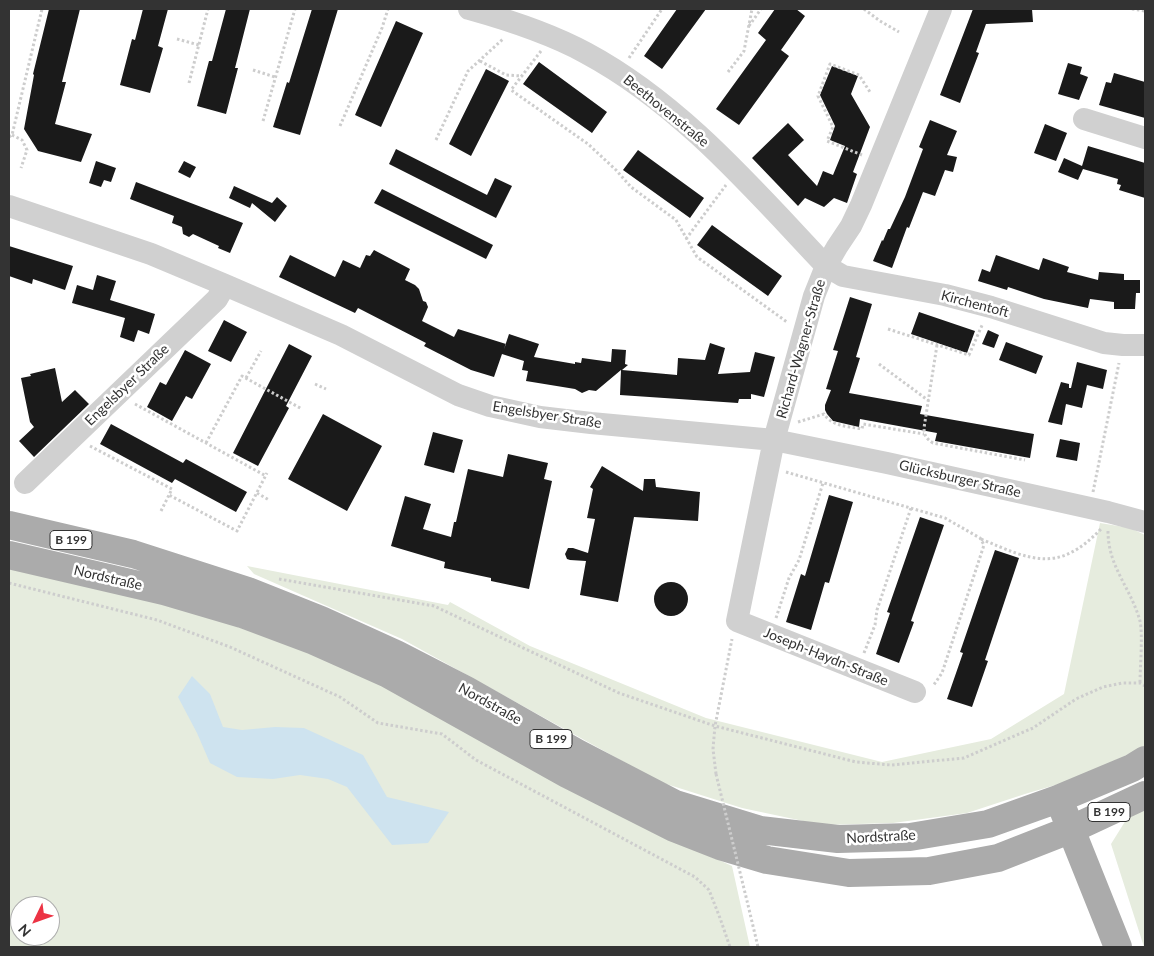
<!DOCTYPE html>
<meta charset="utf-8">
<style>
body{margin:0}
#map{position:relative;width:1154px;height:956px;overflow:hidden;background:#fff;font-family:Lato,sans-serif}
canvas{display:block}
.frame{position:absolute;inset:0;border:10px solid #333;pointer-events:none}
.north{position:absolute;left:10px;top:896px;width:50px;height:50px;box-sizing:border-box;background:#fff;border:1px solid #adadad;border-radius:50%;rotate:228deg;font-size:14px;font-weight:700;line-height:20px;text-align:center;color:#333}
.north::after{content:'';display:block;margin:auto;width:18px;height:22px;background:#ec3344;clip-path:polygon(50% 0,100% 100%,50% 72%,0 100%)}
</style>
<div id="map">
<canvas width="1154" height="956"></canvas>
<div class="frame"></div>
<div class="north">N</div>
</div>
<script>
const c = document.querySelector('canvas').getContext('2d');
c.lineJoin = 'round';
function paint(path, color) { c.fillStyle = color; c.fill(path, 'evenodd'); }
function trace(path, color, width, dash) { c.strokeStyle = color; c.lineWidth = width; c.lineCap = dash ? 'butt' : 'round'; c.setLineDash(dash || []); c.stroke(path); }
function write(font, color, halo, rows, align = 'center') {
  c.font = font + ' Lato,sans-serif'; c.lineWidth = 5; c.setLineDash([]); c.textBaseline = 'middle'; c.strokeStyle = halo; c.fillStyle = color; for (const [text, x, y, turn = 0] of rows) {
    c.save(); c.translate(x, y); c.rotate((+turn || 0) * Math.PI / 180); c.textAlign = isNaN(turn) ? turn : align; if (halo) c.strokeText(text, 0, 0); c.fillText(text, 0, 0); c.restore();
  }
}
paint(new Path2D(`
 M1100 523 1130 528 1145 535V746L1079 778 1025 794 967 813 893 823 822 825 742 808 660 782 402 639 254 574 247 566 448 605 450 602 530 646 706 718 882 762 991 739 1064 694Z
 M9 568 173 605 291 642 408 695 595 803 732 866 750 947H9ZM20 906H50V936H20Z
 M1145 808V947H1144L1111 844 1126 820Z`), '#e6ecde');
paint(new Path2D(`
 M192 676 210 694 223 727 242 730 275 727 304 728 363 755 387 797 449 812 428 843 392 845 347 787 328 779 300 775 273 779 237 777 210 763 197 733 178 697Z`), '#cee3ef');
paint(new Path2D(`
 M49 9H80L62 82H66L55 124 92 134 81 162 38 151 24 129 34 75 33 74Z
 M143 9H168L158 46 163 48 150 93 120 85 132 39 135 40Z
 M226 9H250L235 68H238L226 114 197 106 209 61H212Z
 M312 9H338L300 135 273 127 287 82 289 83Z
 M677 9H706L662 69 644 56Z
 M775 9H796L805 16 781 50 789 56 739 125 716 109 766 40 758 33Z
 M973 9H1032L1033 22 986 24 976 52 979 53 960 103 940 95Z
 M396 21 423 33 381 127 355 115Z
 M539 62 607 112 592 133 523 84Z
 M1068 63 1082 67 1080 74 1088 77 1079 100 1058 94Z
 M832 66 858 76 851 94 870 127 853 172 857 174 847 203 834 198 824 207 805 198 798 206 752 158 788 123 804 140 788 155 817 186 823 171 833 175 845 146 830 140 835 126 820 95Z
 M486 69 509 81 471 156 449 144Z
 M1114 73 1145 82V118L1099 105 1106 82 1111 83Z
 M930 120 957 131 947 155 957 157 953 172 945 170 935 196 923 192 909 228 907 227 892 268 873 261 882 240 883 241 888 229H890L905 197 923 149 919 147Z
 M1045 124 1067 133 1056 161 1034 153Z
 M1088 146 1145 163V198L1119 190 1121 185 1117 184 1118 179 1083 169 1078 180 1058 172 1064 158 1082 166Z
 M396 149 487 195 495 178 512 186 496 218 389 164Z
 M638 150 704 198 690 218 623 170Z
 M96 161 116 168 111 182 104 180 101 187 89 183Z
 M184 161 196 167 190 178 178 172Z
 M136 182 243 223 230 253 218 248 219 246 193 234 189 237 183 234 182 227 172 223 174 216 130 199Z
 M234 186 272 203 277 197 287 206 275 222 252 203 250 208 229 198Z
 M382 189 493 245 486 259 374 203Z
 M712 225 782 276 768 296 697 245Z
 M9 246 73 266 65 290 33 279 32 284 9 276Z
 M374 250 410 269 405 280 415 285 419 289 423 301 426 302 428 307 422 321 454 337 458 329 506 344 504 349 509 334 539 344 534 357 575 364V362L581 363 582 358 611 362 612 349 626 350 625 364 628 365 622 370 677 375 678 358 705 360 710 343 725 348 718 374 750 372 755 352 775 357 764 397 751 394V399H739L738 403 620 395 621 370 596 391 589 390 582 393 575 389 526 381 528 371 522 370 524 361 502 354 494 377 471 370 424 346 426 343 358 308 355 313 279 277 290 255 335 277 343 260 360 268 366 255 370 256Z
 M996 255 1039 270 1043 258 1069 267 1067 272 1098 280 1099 272 1124 274V280H1140V293H1136L1135 309H1114V302L1090 299 1088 308 1044 299 1008 287 1007 290 978 281 982 269 990 272Z
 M97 275 116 281 110 300 155 314 149 334 138 330 134 342 120 337 125 318 72 303 77 285 93 290Z
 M850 297 872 304 856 357 860 358 849 393 922 406 920 414 1034 434 1030 458 935 441 937 433 860 419 859 427 833 421 827 414 825 410V405L831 390 826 389 838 351 833 350Z
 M919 312 975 331 967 353 911 334Z
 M224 320 247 332 231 362 208 351Z
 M988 330 999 335 994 348 982 344Z
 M1006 342 1043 356 1036 374 999 360Z
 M289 344 312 356 286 406 289 408 258 466 233 453Z
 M185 350 211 364 192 399 186 396 172 421 147 407 160 382 166 385Z
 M1077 362 1107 370 1103 389 1087 385 1082 408 1066 404 1062 425 1048 422 1061 382 1069 384V388H1071Z
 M55 368 62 402 75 390 89 404 34 457 19 441 34 427 30 422 21 378 31 376 30 374Z
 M323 414 382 446 347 511 288 479Z
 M111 424 183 463 186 459 247 492 236 512 175 479 172 483 100 444Z
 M433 432 463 440 454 473 424 465Z
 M1060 439 1080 443 1077 461 1056 457Z
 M508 454 548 463 544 479 552 481 529 589 491 581V578L444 568 445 562 391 546 405 496 431 504 423 529 451 537 454 522H456L468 469 503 477Z
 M602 466 643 491 644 479H655L656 487 700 492 698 521 634 517 618 602 580 595 586 561 570 560 567 559 565 554 568 548H573L588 553 595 519 587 518 593 489 590 487Z
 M829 495 853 502 829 583 825 582 811 630 786 622 801 574 805 576Z
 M920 517 944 525 911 621 914 622 899 663 876 654 890 613 887 612Z
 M995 550 1019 558 985 660 988 661 972 707 947 699 963 653 960 652Z
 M654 599a17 17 0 1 1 34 0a17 17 0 1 1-34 0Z`), '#1a1a1a');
trace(new Path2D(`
 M864 9 880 21 899 32
 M1132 9 1145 11
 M749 26 761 9
 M177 39 199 45
 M541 51 511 90 588 144 616 170 631 187 676 220 697 257 787 322
 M629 58 662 9
 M480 61 506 75 522 76
 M253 70 275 77
 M728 72 744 51 752 9
 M189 83 208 9
 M263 121 295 9
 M340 126 382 28 388 9
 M12 135 22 140 27 150 21 168
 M9 137 12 135 42 9
 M436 140 468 71 503 39
 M862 155 827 141 833 127 818 96 830 64 859 75 870 92
 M686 239 726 185
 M888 329 969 355 983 323
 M937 345 924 428C924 436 927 439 933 443L1025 460
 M879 364 929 401
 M246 378 261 351
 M315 384 326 389
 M135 404 266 476
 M798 422 824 414C833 427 847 426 862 429L863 424 924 434
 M206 443 242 376 302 409
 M90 446 172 489 169 495 237 531 267 473
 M786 472 945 518 980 538 984 545 942 673 933 686
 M1093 492 1119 363
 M257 493 269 500
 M161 511 169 495
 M1108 531C1108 567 1131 588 1140 621 1143 635 1140 668 1140 683
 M981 539C1031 560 1058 574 1101 529
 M279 579 434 606 619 693 715 726 856 762 891 765 964 758 1033 728 1076 699 1103 687 1122 683H1140L1145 686
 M9 583 157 620 230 647 340 697 378 723 442 734 476 760 695 877 709 890 720 918 730 947
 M776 618 789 578 799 560 823 483
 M864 653 875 625 877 610 911 508
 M716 774 713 749 715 726 732 639
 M748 905 758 947`), '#cdcdcd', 3, [2.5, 2.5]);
trace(new Path2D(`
 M469 9C505 19 553 35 586 53 681 104 753 189 826 266L843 276 945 295 991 307 1104 343 1123 345H1145
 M1084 119 1145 138
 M9 206 151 254 225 285 341 335 458 395 490 406 540 417 591 423 774 440 887 463 1108 512 1145 522
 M25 483 217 299 225 285
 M915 692 737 621 774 440 814 296 826 266 837 247 851 226 861 205 941 9`), '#d0d0d0', 22);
trace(new Path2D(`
 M9 525 133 554 248 591 321 620 396 654 466 690 577 753 675 804 760 830 838 839 910 837 988 824 1058 799 1132 768 1145 760
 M9 555 164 591 242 614 314 641 388 674 567 774 674 828 720 846 767 860 849 873 929 871 998 858 1072 829 1145 795
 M1064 812 1118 947`), '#ababab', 28);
trace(new Path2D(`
 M716 774 748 905`), '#cdcdcd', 3, [2.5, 2.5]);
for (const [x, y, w] of [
 [71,540,42],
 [551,739,42],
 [1109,812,42]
]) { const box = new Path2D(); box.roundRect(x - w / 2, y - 9.5, w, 19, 4); c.fillStyle = '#fff'; c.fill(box); trace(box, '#333', 1); }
write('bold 12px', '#333', null, [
 ["B 199",71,540],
 ["B 199",551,739],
 ["B 199",1109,812]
]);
write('14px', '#333', '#fff', [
 ["Beethovenstraße",666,111,39],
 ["Kirchentoft",975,304,15],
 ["Richard-Wagner-Straße",801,349,-74],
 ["Engelsbyer Straße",127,385,-44],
 ["Engelsbyer Straße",547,415,9],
 ["Glücksburger Straße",960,479,13],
 ["Nordstraße",108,578,13],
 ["Joseph-Haydn-Straße",826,657,22],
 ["Nordstraße",490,704,29],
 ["Nordstraße",881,837,-3]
]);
</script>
